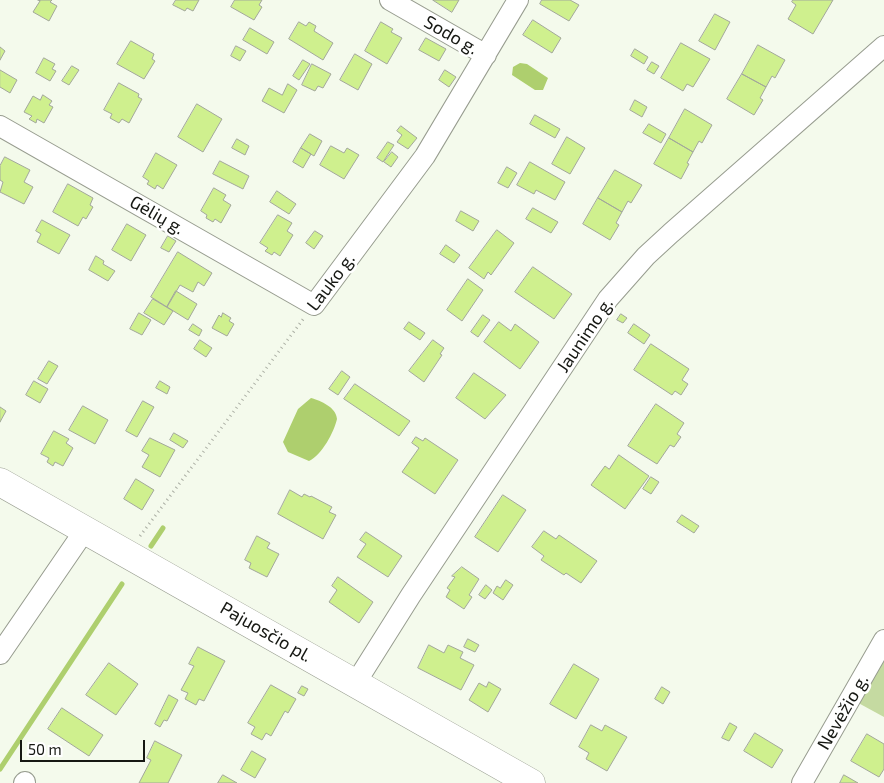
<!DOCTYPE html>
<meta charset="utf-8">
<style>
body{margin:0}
#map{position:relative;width:884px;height:783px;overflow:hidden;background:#f4faec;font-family:"Exo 2",sans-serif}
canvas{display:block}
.scale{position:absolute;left:20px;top:740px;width:125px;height:22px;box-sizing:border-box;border:2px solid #161813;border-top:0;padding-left:6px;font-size:15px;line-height:18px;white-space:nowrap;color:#161813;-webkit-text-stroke:4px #fff;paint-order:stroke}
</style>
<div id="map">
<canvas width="884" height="783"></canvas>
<div class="scale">50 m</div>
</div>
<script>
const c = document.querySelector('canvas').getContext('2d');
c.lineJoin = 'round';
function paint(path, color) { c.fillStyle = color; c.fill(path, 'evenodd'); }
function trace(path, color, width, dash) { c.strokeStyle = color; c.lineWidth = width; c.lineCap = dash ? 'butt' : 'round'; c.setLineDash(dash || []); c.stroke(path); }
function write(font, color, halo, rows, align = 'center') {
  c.font = font + ' "Exo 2",sans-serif'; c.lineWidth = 5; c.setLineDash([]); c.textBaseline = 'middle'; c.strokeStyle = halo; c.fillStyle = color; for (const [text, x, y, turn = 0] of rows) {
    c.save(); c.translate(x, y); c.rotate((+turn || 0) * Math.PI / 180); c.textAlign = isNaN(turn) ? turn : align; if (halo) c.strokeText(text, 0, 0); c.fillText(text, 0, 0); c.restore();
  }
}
paint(new Path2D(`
 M884 640V717L851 699Z`), '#c5daa1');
paint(new Path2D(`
 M520 63 527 64 548 78 543 90H535L512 75 513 67Z
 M311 398C321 401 336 407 337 419 334 432 322 455 309 461L288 452 283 442 298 409Z`), '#aecf6e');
trace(new Path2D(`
 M151 546 163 528
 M0 769 122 584`), '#aecf6e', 5);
const building = new Path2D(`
 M38 0H52L50 2 57 6 49 21 33 12 40 1Z
 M176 0H199L193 11 187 8 185 11 173 5Z
 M235 0H262L259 5 262 7 254 20 231 7Z
 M433 0H459L452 12Z
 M542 0H570L579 5 569 21 540 4Z
 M793 0H833L813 34 788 19 796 5 792 2Z
 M715 14 730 22 715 50 699 41Z
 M533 20 561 38 552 53 523 35Z
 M299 22 306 26 309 22 316 26 314 31 333 43 323 60 289 39Z
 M381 22 393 29 391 32 402 38 387 64 365 51Z
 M250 28 274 42 267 54 243 40Z
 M426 38 446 49 439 61 419 50Z
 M131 41 154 54 152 59 155 61 144 79 117 64Z
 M681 43 710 59 693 87 687 84 683 91 661 78Z
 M758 45 785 60 775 78 772 76 766 87 742 74Z
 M236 46 246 51 240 61 231 56Z
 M0 47 5 51 0 60Z
 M635 49 648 57 644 64 631 56Z
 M355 54 372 64 358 90 340 80Z
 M44 58 55 64 52 69 56 71 50 81 36 73Z
 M303 60 310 64 299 80 293 76Z
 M652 62 659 66 654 74 647 70Z
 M312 64 331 74 323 88 318 86 315 91 302 85Z
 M72 66 79 70 69 85 62 81Z
 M0 70 17 80 10 93 0 87Z
 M445 70 456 77 449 87 439 80Z
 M742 74 766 87 760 98 763 100 754 115 727 99Z
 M119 83 139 94 138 97 142 99 129 123 122 119 119 123 110 118 112 114 104 110Z
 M288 84 297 90 284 113 262 101 269 88 282 95Z
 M43 95 52 101 49 105 53 107 44 123 37 119 36 123 29 119 32 116 24 112 33 96 40 100Z
 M635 100 647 107 642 117 630 110Z
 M197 104 222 119 203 152 178 137Z
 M685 109 712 125 702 143 699 141 693 152 669 138Z
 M535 115 560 129 555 138 530 124Z
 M649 124 666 134 661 143 643 133Z
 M401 126 417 138 408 149 397 142 402 135 397 131Z
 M310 134 322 141 314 156 301 148Z
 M567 137 585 148 570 174 552 164Z
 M669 138 693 152 687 163 689 164 681 179 654 164Z
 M237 139 249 146 245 155 232 148Z
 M388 142 394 145 383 162 377 158Z
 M331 146 344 153 347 148 359 155 344 179 320 165Z
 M301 148 311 154 303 168 293 162Z
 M392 152 398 157 391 167 384 162Z
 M156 153 177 165 163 189 157 185 155 189 147 184 149 181 143 177Z
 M5 157 30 170 24 182 33 187 24 204 0 192 3 182 0 180V166Z
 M220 161 249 176 243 189 213 174Z
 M530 162 565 182 555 200 536 190 534 194 517 185Z
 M507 167 517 173 508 188 498 183Z
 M615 170 642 185 631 203 628 201 622 212 598 198Z
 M68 184 93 198 90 205 93 207 86 219 83 217 78 226 53 212Z
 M214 188 226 195 223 200 231 205 221 223 215 219 213 222 206 218 207 215 201 211Z
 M277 191 296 204 289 214 270 202Z
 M598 198 622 212 616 223 619 225 610 240 583 224Z
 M533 208 558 222 551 233 526 219Z
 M461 211 479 221 473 231 456 221Z
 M278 215 292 223 287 231 293 235 280 256 274 252 272 255 265 251 268 248 260 243Z
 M42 220 70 235 59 254 37 242 41 234 36 231Z
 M127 224 146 235 131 261 112 250Z
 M497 230 514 243 491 275 488 272 484 279 469 268Z
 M315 231 323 236 314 249 306 243Z
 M168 236 176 241 169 252 161 248Z
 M446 245 460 255 454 263 440 254Z
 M178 252 212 273 204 286 198 282 193 292 180 285 167 307 151 297Z
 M96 256 104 261 103 264 115 271 108 281 89 270Z
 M533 267 572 294 554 319 515 292Z
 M468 279 483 290 462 321 447 310Z
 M176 291 197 304 188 320 167 307Z
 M153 299 173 311 164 325 144 313Z
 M139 313 151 320 142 335 130 329Z
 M223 313 231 318 229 321 234 324 227 336 212 328 219 315 221 317Z
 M621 314 627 318 623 323 617 320Z
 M483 315 490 320 478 337 471 332Z
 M409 322 425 333 420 340 404 329Z
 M499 322 511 331 515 324 539 342 520 369 484 342Z
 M193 324 202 330 199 336 189 330Z
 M634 324 650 335 644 344 628 333Z
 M200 340 212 348 206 357 194 349Z
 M433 340 444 348 440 354 442 355 424 382 409 371Z
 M651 344 689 369 682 380 688 384 681 395 675 391 672 395 634 370Z
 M49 361 58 366 47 384 38 379Z
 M342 371 350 377 338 395 329 389Z
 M474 373 506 395 485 419 456 398Z
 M34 381 48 389 40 403 26 395Z
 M160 381 170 387 167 394 156 388Z
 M355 384 410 421 399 436 344 399Z
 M143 401 154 407 137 437 126 431Z
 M656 404 684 423 677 434 681 437 674 447 670 445 657 464 628 446Z
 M83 406 108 420 95 444 69 430Z
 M0 407 6 411 0 422Z
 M54 431 69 439 66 443 73 448 63 466 55 462 53 466 47 462 49 458 41 454Z
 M174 433 188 441 183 448 170 440Z
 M416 437 423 441 425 438 458 460 435 494 402 472 419 448 412 443Z
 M150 438 175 450 160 477 142 467 149 455 142 451Z
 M619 455 649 476 625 509 591 485 605 466 609 469Z
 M651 477 659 482 651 494 643 489Z
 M136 479 154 490 142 510 124 499Z
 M290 490 302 497 304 494 310 497 311 496 332 507 329 512 336 515 323 539 278 514Z
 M503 495 526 510 498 552 475 537Z
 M682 515 699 526 694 533 677 522Z
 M544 531 556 539 559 535 597 561 581 583 566 573 564 575 541 560 544 556 532 547Z
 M366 532 402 556 388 577 357 557 366 544 360 540Z
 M257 536 270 543 267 548 279 554 267 577 249 568 251 563 245 560Z
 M462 567 479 579 469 595 472 597 464 609 446 597 450 590 447 588 455 577 452 576Z
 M338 577 373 602 359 623 329 602 337 590 332 586Z
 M506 580 513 585 503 600 493 593 497 586 500 588Z
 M486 585 492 590 485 599 479 595Z
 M468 639 479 645 475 652 464 647Z
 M429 645 444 653 448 645 463 652 460 658 474 665 461 690 418 668Z
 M198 647 225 661 204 701 199 699 196 705 185 699 188 693 181 690 194 666 189 664Z
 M109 663 138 684 116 715 86 695Z
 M574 664 599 679 576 719 550 704Z
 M489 682 501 689 488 712 469 700 479 683 486 687Z
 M271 685 296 699 288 713 285 711 271 736 266 733 262 740 251 734 255 727 248 723Z
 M302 686 308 689 304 696 298 693Z
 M662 687 670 692 663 704 655 699Z
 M169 695 178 700 167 721 164 720 160 727 155 724Z
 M62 708 103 735 89 756 48 729Z
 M730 723 737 727 729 741 722 738Z
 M591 725 602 731 605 725 627 737 607 771 586 759 589 753 579 747Z
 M755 733 783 750 772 768 744 751Z
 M867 734 884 744V769L879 777 851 761Z
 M155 741 182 755 168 783H139L151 760 147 758Z
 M252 751 266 759 255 778 241 770Z
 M223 775 237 783H218Z
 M844 775 858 783H840Z`);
paint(building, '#cff08e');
trace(building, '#a2a79b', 1);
const minor = new Path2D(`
 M390 0 486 55
 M0 126 314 305 425 156 518 0
 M0 654 85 530
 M355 684 411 595 608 299 646 256 671 233 884 46
 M24 783 25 782
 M802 783 884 640`);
const secondary = new Path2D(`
 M0 482 531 783`);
trace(minor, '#979c8f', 22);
trace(secondary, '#979c8f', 29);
trace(new Path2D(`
 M140 536 304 318`), '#abafa4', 3, [1, 4]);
trace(minor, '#fff', 20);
trace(secondary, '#fff', 28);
write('18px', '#161813', '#fff', [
 ["Sodo g.",451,35,30],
 ["Gėlių g.",157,215,30],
 ["Lauko g.",331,282,-53],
 ["Jaunimo g.",585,335,-56],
 ["Pajuosčio pl.",266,632,30],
 ["Nevėžio g.",843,712,-60]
]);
</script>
